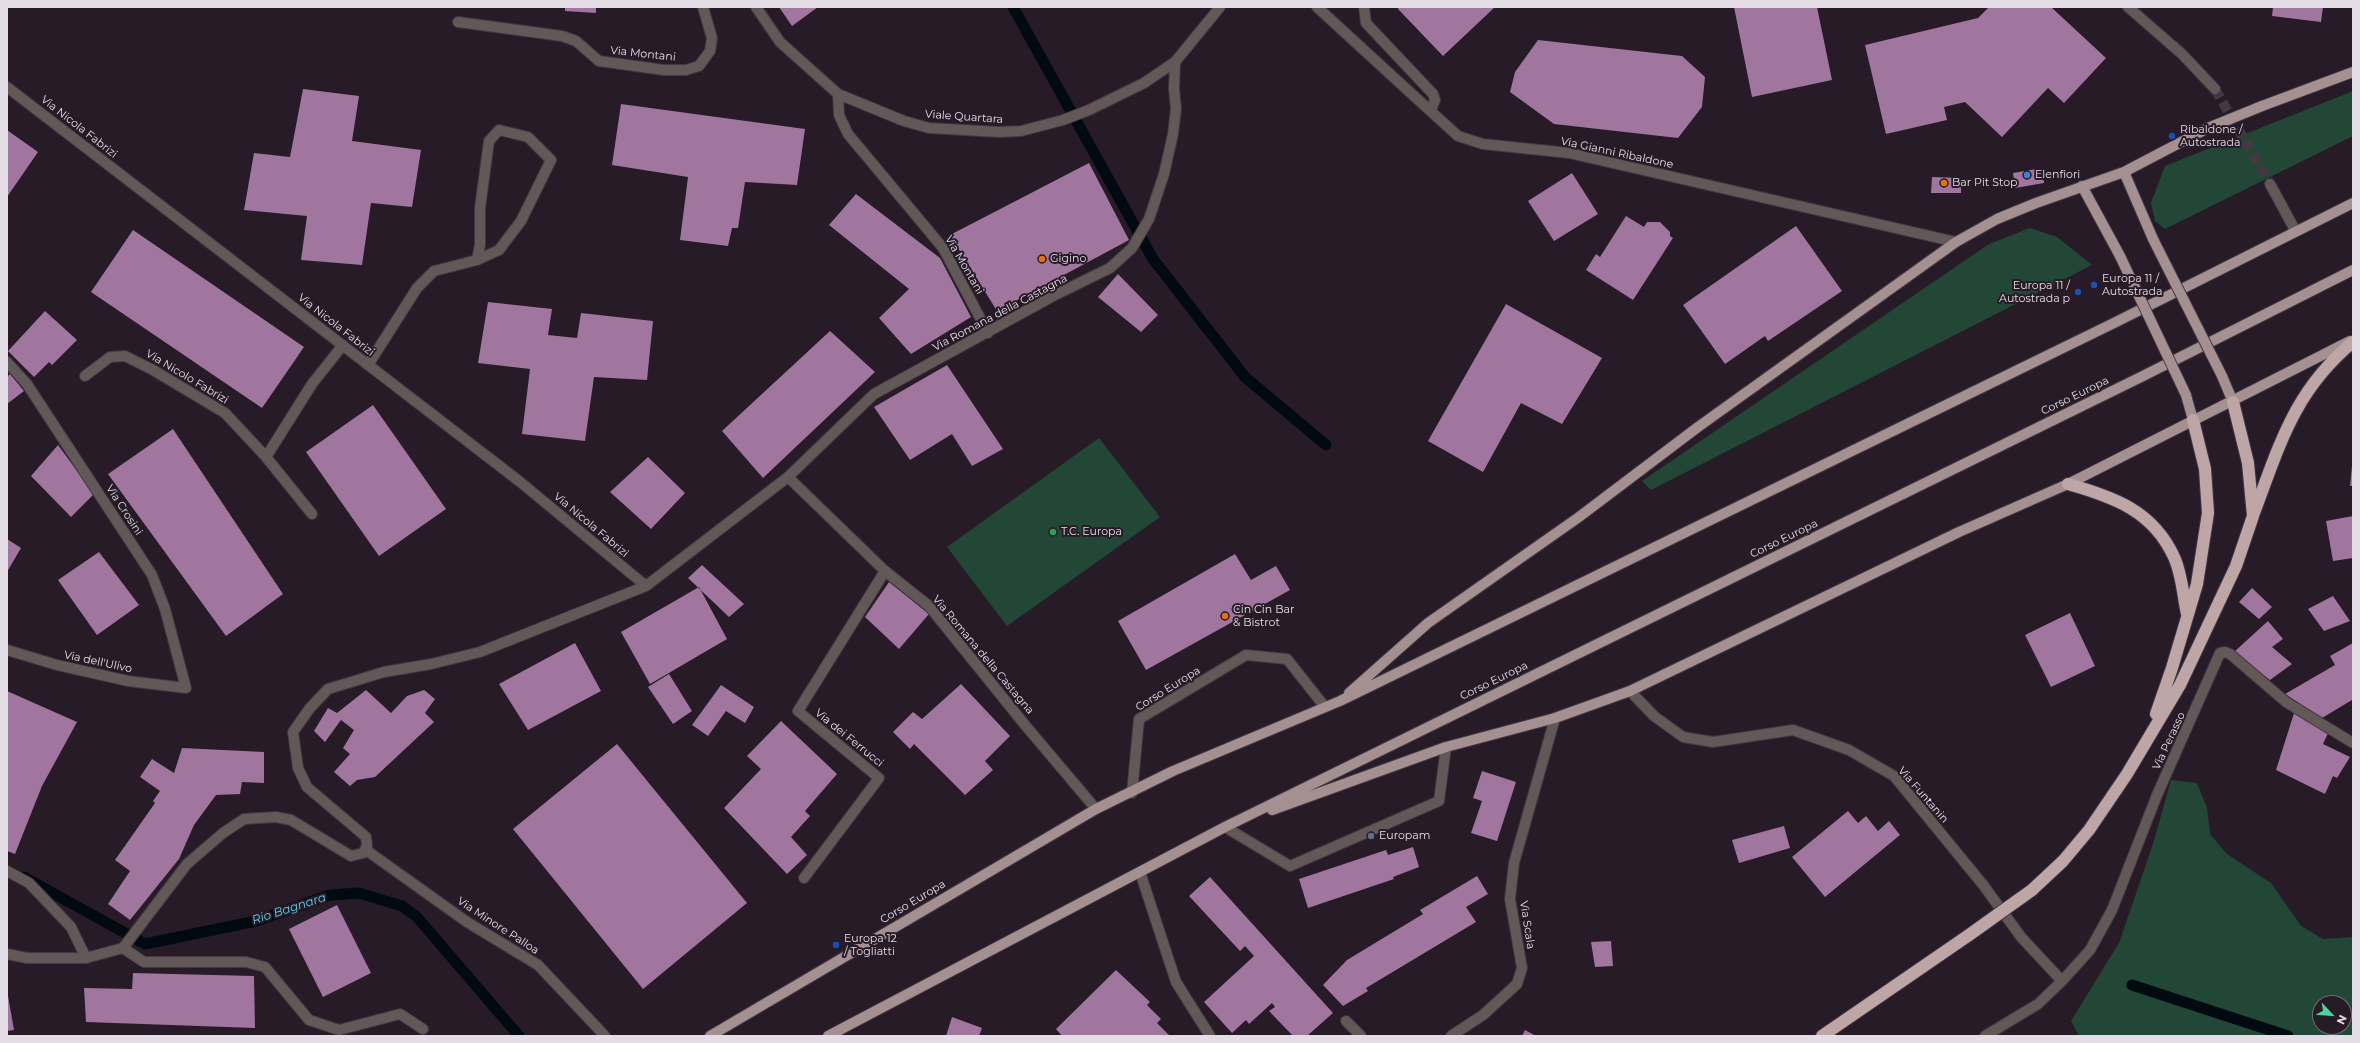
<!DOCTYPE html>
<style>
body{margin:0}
#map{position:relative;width:2360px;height:1043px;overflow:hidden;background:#271b27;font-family:Montserrat,sans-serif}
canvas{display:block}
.frame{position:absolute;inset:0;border:8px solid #e5dde5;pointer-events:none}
.north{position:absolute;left:2312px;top:995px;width:40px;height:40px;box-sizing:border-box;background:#271b27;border:1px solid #736973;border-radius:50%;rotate:116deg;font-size:11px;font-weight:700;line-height:16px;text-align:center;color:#e5dde5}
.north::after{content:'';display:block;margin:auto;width:14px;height:18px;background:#4cd39b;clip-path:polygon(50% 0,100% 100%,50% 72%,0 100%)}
</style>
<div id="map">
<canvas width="2360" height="1043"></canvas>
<div class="frame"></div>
<div class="north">N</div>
</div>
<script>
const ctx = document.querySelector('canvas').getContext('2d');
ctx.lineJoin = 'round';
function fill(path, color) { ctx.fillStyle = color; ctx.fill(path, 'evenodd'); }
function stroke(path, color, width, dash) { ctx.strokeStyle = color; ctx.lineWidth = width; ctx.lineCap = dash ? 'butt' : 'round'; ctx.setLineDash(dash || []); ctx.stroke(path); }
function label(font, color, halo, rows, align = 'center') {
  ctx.font = font + ' Montserrat,sans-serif'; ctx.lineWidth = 4; ctx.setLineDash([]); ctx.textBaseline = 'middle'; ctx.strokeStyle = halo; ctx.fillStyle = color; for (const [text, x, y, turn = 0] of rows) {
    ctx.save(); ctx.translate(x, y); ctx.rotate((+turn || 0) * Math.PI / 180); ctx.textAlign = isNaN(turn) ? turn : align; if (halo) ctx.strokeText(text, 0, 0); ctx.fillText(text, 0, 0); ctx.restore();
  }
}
fill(new Path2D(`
 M2353,91V136L2165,229L2155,221L2151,203L2165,166Z
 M2030,228L2057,237L2092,265L1651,490L1642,481L1989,244Z
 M1099,438L1160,517L1007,626L947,547Z
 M2171,780L2197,783L2207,808L2210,834L2227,854L2271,883L2301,926L2323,939L2353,937V1036H2079L2071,1021L2119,943L2153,844ZM2320,1003H2344V1027H2320Z`), '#224736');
stroke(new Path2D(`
 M1013,7L1153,259L1245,377L1326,445
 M24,877L145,944L256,921L330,895L359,893L402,906L416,916L519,1036
 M2132,985L2288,1036`), '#000a10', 11);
fill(new Path2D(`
 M565,7H596V13L565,11Z
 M779,7H818L792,26Z
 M1399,7H1495L1443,56L1398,9Z
 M1734,7H1817L1832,80L1752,97Z
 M1989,7H2051L2106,58L2064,103L2048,88L2002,137L1965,102L1944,107L1947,120L1886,134L1865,45L1978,18Z
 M2273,7H2323L2321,22L2272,16Z
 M1538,40L1682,56L1705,77L1702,107L1678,138L1554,124L1510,92L1515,72Z
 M303,89L359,96L352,141L421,150L412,207L371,203L362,265L301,260L307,216L244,210L254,153L290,157Z
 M621,104L805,129L797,185L745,182L738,228H732L728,246L680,240L688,177L612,165Z
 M7,130L38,152L7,197Z
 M1089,163L1129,240L997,311L950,235Z
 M2042,168L2044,183L2015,188L2013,173Z
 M1572,173L1598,214L1554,241L1528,201Z
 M1932,177L1961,178V193H1931Z
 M856,194L940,258L971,317L911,354L879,318L909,289L829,225Z
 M1626,216L1644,227L1647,222H1660L1670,232V236L1673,238L1633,300L1586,270L1596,254L1600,257Z
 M1796,226L1842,291L1768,341L1765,336L1725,364L1683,305Z
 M133,230L304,347L262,408L91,292Z
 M1118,274L1158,315L1141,332L1098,297Z
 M488,302L552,309L548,335L577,338L581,313L653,321L647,380L594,377L585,441L522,434L530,369L478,363Z
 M1506,304L1602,358L1562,424L1521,403L1483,472L1428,441Z
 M45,311L77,340L52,365L49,362L34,377L8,351Z
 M830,331L875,372L763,478L722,431Z
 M947,365L1003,449L972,466L952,434L910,460L874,407Z
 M10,374L24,391L7,404V377Z
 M373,405L446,509L379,556L306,452Z
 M173,429L283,594L226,636L108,474Z
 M58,445L94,494L71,517L31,476Z
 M648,457L685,493L651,529L610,492Z
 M2352,466H2353V486H2350Z
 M2353,516V558L2333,561L2326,521Z
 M7,539L21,548L7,572Z
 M99,552L139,605L97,635L58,580Z
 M1235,554L1251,580L1276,566L1290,590L1146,670L1118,621Z
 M702,565L744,604L729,617L688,578Z
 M889,582L929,614L899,649L865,617Z
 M699,587L727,639L650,684L621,632Z
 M2252,588L2272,607L2259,619L2239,602Z
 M2333,596L2350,621L2324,631L2308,609Z
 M2070,613L2095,666L2051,687L2025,635Z
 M2268,621L2283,639L2272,647L2292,664L2270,680L2234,652Z
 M575,643L601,691L528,730L499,684Z
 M2353,643V702L2352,700L2322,718L2285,694L2335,665L2330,656Z
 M669,674L692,711L673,724L648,687Z
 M961,684L1010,736L985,761L993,770L965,795L914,744L910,749L893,732L913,712L922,719Z
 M721,685L754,707L745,723L726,711L708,736L692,725Z
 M366,690L391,713L407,696L424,690L435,699L425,713L434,722L375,777L357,780L350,786L334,772L350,754L343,748L354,730L341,720L325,742L314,731L328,708L337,713Z
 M7,691L77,722L42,786L15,854L7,851Z
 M2295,710L2329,731L2323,744L2350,757L2337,778L2333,776L2325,794L2276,770Z
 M781,721L837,774L805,811L810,816L791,837L807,855L787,874L724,808L761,769L747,756Z
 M617,744L747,903L643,989L513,829Z
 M182,748L264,752V783L242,782L240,794L216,795L194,825L179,859L130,920L108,904L130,871L115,860L155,803L153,801L160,791L140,777L152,759L174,773Z
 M1482,771L1516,782L1497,841L1471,833L1482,801L1473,798Z
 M1848,811L1858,823L1866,816L1878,831L1889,821L1900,835L1825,897L1792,857Z
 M1784,826L1790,848L1739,863L1732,840Z
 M1413,847L1419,867L1393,877L1394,879L1308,908L1299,879L1386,850L1388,855Z
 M1477,876L1488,894L1466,907L1476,922L1366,988L1368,991L1343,1006L1323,985L1347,960L1423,914L1420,910Z
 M1210,877L1333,1013L1307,1036H1293L1269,1011L1275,1007L1272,1003L1249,1024L1246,1020L1232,1033L1204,1002L1254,956L1245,946L1240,951L1189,896Z
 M337,905L371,973L323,997L289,929Z
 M1611,941L1613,966L1595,967L1591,942Z
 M1116,970L1150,1002L1147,1005L1161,1019L1157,1023L1170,1036H1062L1056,1029Z
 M133,973L254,976L255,1028L86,1022L84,988L132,989Z
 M7,990L14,1030L7,1031Z
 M952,1017L982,1028L979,1036H946Z
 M1525,1030L1536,1036H1522Z`), '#a0759e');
stroke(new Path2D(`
 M2215,89L2270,184`), '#443844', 10, [10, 5]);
const service = new Path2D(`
 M1364,7L1366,23L1433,94L1435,100L1431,110
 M458,22L562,36L576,41L599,61L664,70H686L699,66L710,51L712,38L703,7
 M368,365L417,288L434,271L477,260L499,250L521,221L551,160L528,137L499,130L489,141L480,208V245L477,260
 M85,376L110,357L125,356L153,370L225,413L266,457
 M312,514L266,457L312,384L343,345
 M1132,793L1139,719L1246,655L1287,659L1325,707
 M1225,827L1290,866L1439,801L1446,747
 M7,871L29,883L71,927L86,958`);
const pedestrian = new Path2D(`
 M1317,7L1414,96
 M7,362L27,384L152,575L165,609L186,688L128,681L57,665L7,650
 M804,878L879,778L798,711L885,571`);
const minor = new Path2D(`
 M756,7L780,42L838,94L904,121L929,128L999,132L1021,131L1063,120L1089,110L1144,83L1175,62L1220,7
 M2128,7L2182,54L2215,89
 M7,87L519,481L646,586
 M838,94L839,115L848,134L943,248L988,333
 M1414,96L1458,136L1483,144L1569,153L1956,242
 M2270,184L2295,230
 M788,477L885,571L929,606L1025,725L1096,809
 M1630,691L1654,716L1683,737L1713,742L1793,730L1849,750L1894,776L1984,886L2021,937L2062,981L2038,1004L1985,1036
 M366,850L467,922L538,965L605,1036
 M1140,872L1176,982L1210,1036
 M123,948L144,962H246L265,967L309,1020L339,1030L400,1014L423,1029
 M7,954L27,958H86L123,948L187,864L223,833L244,819L276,817L291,820L351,856L363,853L367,846L366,837L307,787L298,768L293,732L310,708L328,689L384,672L431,664L480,652L646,586L788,477L874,394L1055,295L1110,268L1132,248L1149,219L1164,174L1173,134L1176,109L1174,89L1175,62
 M2062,981L2090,950L2112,910L2157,795L2220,653L2225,652L2230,654L2286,702L2353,743
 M1346,1021L1361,1036
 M1451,1036L1483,1015L1517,984L1522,968L1510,899L1514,863L1555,718`);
const primary = new Path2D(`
 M2262,106L2353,72
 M2124,172L2153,239
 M2082,186L2120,256
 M2222,376L2233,402
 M2186,395L2193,420
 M1349,693L1428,623L1579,517L1698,427L1956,242L1997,219L2036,203L2124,172L2208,128
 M1272,810L1446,747L1555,718L1630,691L1959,532L2068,484L2350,341
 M710,1036L1096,809L1173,771L1340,701L2116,322L2353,203
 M828,1036L1225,827L2143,376L2353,270`);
const motorway = new Path2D(`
 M2068,484C2114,497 2153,511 2174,557C2182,574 2183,596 2187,614
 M2254,513C2280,444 2294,391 2353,342
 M2156,714L2172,668L2197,584L2208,513L2205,469L2193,420
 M2032,890L2063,861L2089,830L2127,774L2180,685L2236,566L2253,516L2248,463L2233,402
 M1822,1036L1969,935`);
stroke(service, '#423642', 12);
stroke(pedestrian, '#423642', 12);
stroke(minor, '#423642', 12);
stroke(primary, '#423642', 12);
stroke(motorway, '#423642', 14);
stroke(service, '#625858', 10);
stroke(pedestrian, '#625858', 10);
stroke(minor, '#625858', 10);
stroke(primary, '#a49090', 10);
stroke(motorway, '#bfa6a6', 12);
const primaryBridge = new Path2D(`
 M2208,128L2262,106
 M2153,239L2222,376
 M2120,256L2186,395`);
const motorwayBridge = new Path2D(`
 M1969,935L2032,890`);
stroke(primaryBridge, '#423642', 12, []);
stroke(motorwayBridge, '#423642', 14, []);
stroke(primaryBridge, '#a49090', 10);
stroke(motorwayBridge, '#bfa6a6', 12);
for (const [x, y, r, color] of [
 [2172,136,4,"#1a4fb4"],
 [2027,175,4,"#3f7fe0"],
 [1944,183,4,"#e8710a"],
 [1042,259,4,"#e8710a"],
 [2094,285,4,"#1a4fb4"],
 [2078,292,4,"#1a4fb4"],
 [1053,532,4,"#2e9e5b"],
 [1225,616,4,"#e8710a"],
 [1371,836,4,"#5c6f8a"],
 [836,945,4,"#1a4fb4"]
]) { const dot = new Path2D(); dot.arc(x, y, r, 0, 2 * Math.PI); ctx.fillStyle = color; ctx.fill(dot); stroke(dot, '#271b27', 1.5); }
label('11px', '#e5dde5', '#271b27', [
 ["Via Montani",643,54,6],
 ["Viale Quartara",964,117,4],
 ["Via Nicola Fabrizi",79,127,38],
 ["Via Gianni Ribaldone",1617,153,12],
 ["Via Montani",964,265,60],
 ["Via Romana della Castagna",1000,313,-28],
 ["Via Nicola Fabrizi",336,325,38],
 ["Via Nicolo Fabrizi",187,377,31],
 ["Corso Europa",2075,396,-26],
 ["Via Crosini",124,510,57],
 ["Via Nicola Fabrizi",591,525,40],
 ["Corso Europa",1784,539,-26],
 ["Via Romana della Castagna",983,655,50],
 ["Via dell'Ulivo",98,662,12],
 ["Corso Europa",1494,681,-26],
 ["Corso Europa",1168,689,-32],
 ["Via dei Ferrucci",849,738,39],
 ["Via Perasso",2169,741,-65],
 ["Via Funtanin",1923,795,49],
 ["Corso Europa",913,902,-31],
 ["Via Scala",1527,925,81],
 ["Via Minore Palloa",498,926,33]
]);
label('11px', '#e5dde5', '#271b27', [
 ["Ribaldone /",2180,130],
 ["Autostrada",2180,143],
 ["Elenfiori",2035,175],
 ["Bar Pit Stop",1952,183],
 ["Gigino",1050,259],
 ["Europa 11 /",2102,279],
 ["Autostrada",2102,292],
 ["Europa 11 /",2070,286,"right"],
 ["Autostrada p",2070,299,"right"],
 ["T.C. Europa",1061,532],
 ["Cin Cin Bar",1233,610],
 ["& Bistrot",1233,623],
 ["Europam",1379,836],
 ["Europa 12",844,939],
 ["/ Togliatti",844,952]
], 'left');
label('italic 12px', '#61ceed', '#271b27', [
 ["Rio Bagnara",289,909,-18]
]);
</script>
